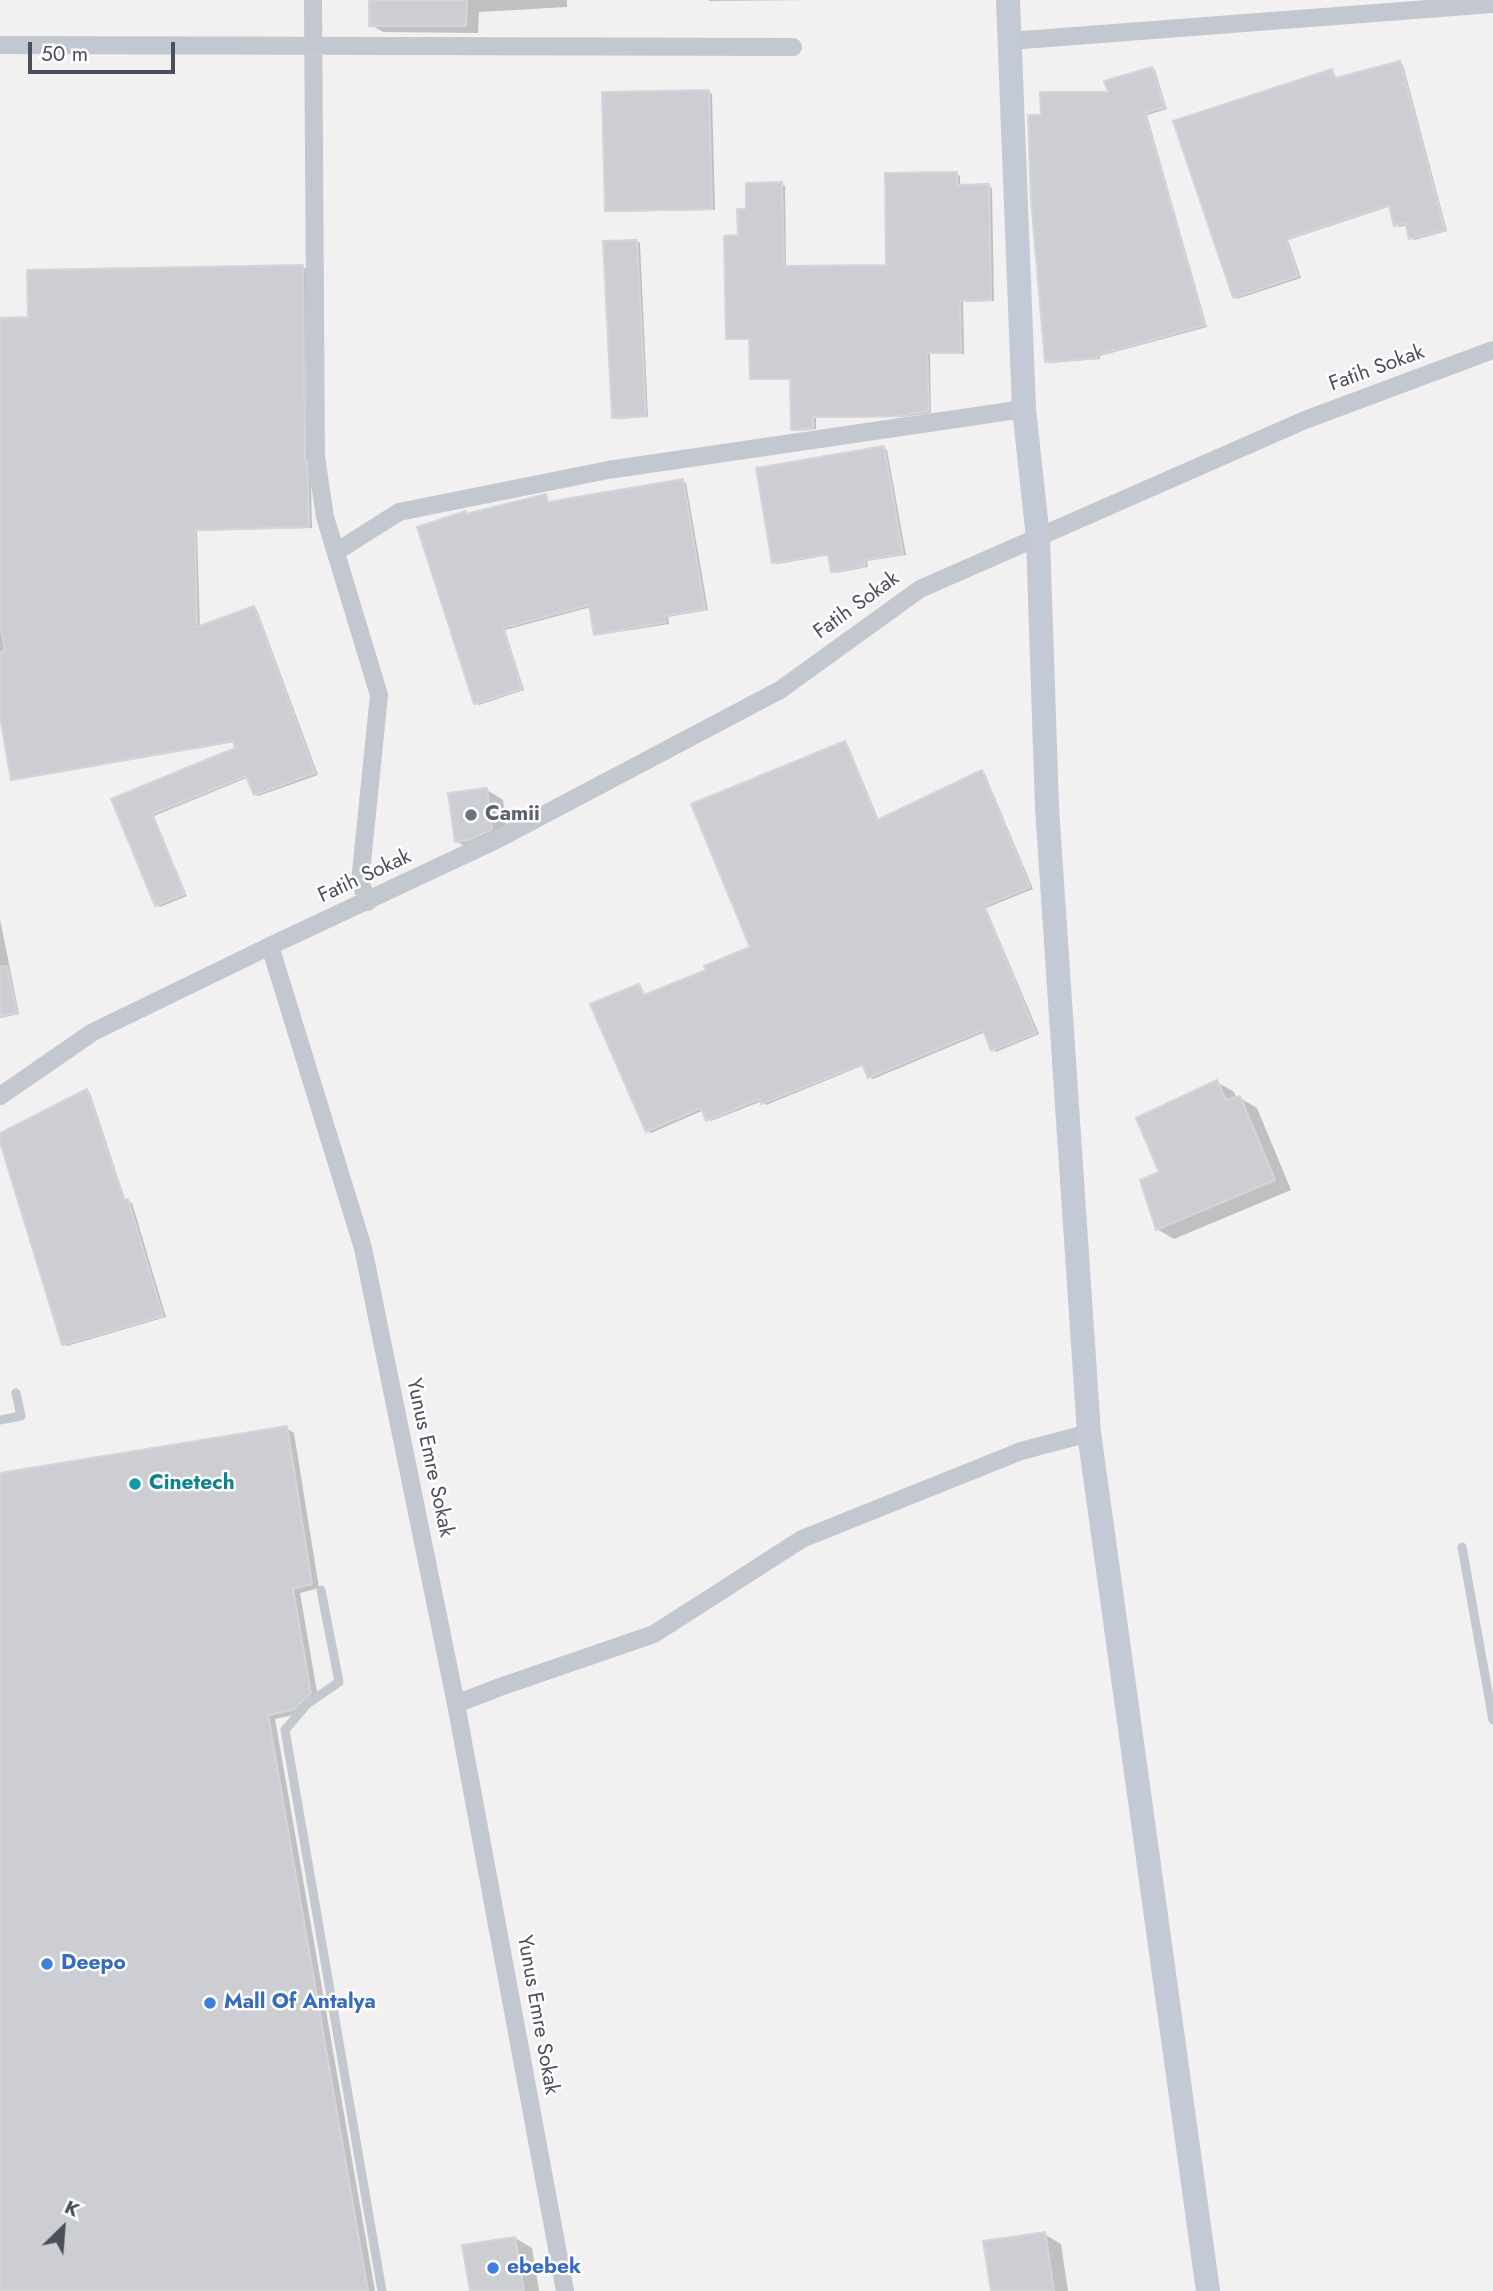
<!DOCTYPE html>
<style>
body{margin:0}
#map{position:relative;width:1493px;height:2291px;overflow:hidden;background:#f2f0f0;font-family:Jost,sans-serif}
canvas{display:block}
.north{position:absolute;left:28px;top:2193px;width:70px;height:70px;-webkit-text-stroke:5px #fff;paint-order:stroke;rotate:25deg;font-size:19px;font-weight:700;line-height:28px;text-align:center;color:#494f5b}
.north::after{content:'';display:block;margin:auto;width:24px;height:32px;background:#494f5b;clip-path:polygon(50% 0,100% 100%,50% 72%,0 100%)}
.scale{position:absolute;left:28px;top:42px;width:147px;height:32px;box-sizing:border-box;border:4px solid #494f5b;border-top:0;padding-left:9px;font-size:21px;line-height:24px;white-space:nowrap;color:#494f5b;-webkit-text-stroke:5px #fff;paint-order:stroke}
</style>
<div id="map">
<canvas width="1493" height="2291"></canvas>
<div class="north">K</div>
<div class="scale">50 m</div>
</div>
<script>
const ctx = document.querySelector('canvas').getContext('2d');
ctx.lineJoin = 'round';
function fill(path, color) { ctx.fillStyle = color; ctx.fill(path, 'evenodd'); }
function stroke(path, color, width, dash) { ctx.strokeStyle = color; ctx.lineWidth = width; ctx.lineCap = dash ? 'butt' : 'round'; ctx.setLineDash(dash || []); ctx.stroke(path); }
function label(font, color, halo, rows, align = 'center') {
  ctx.font = font + ' Jost,sans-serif'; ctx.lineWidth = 5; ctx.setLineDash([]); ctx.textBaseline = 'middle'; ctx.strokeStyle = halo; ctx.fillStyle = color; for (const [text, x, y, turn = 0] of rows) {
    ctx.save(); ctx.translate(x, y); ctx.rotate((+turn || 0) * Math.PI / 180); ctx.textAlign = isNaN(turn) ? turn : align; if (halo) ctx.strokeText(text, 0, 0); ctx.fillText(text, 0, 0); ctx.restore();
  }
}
fill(new Path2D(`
 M371,0H567V7L479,12L478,33L383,32L371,25Z
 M708,0H814L710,1Z
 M1400,63L1403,65L1447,231L1414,240L1411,238L1407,225L1399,227L1396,225L1391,206L1288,240L1301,278L1237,299L1234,297L1332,71L1338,79Z
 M1152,68L1155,70L1167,109L1147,115L1207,327L1100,356V359L1050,363L1047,361L1043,117L1110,93Z
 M709,92L712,94L715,210L610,212L606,210Z
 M957,174L960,176V186H988L992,188L994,301L963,302L964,354H930L931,413L904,417L816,418V429L796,431L792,429L791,380H755L752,378L751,340L728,338L740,237L748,211L781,184L785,186L786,268L888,267Z
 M637,241L640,243L648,417L617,419L613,417Z
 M303,267L306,269L307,460L311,483L312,528L197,531L200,628L254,608L257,610L318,775L258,796L255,794L249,777L154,816L187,896L160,907L157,905L113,799L237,749L235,742L16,780L13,778L0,707V320L30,318Z
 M884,448L887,450L906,555L867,561L868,567L836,573L833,571L830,555L777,564L774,562Z
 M682,481L686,483L708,610L668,617L669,624L599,635L596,633L591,607L505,630L524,690L479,705L476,703L465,513L468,515L545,496L550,503Z
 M845,743L848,745L879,821L982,772L985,774L1033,889L986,908L1039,1034L996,1052L993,1050L985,1032L873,1079L869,1077L864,1065L766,1105L762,1101L711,1121L708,1119L704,1110L651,1133L647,1131L638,986L646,997L708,971L752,948Z
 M487,790L503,800L508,838L473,851L456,841Z
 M0,919L19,1014L0,1018Z
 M1217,1082L1234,1092L1237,1099L1240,1098L1257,1108L1291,1190L1174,1239L1157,1229L1161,1173Z
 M87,1091L90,1093L126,1202L132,1203L166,1317L67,1346L63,1344L0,1135Z
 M286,1428L294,1433L319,1588L300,1593L318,1698L301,1713L275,1719L375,2291H0V1475Z
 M1044,2234L1061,2244L1068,2291H992Z
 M515,2238L532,2248L539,2291H472Z`), '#0003');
const building = new Path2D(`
 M369,0H467L466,26H369Z
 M1400,61L1445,230L1409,239L1405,223L1394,226L1389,205L1286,239L1298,276L1233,298L1173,121L1332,69L1335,78Z
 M1152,67L1165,107L1145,113L1205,325L1098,355V358L1045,362L1031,200L1028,115H1041L1040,92H1108L1104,81Z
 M709,90L712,209L605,211L602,92Z
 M957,172V185L989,184L991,300L960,301L961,353H927L929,411L900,416L813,417V428L791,430L790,379H750L749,339H726L724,236L738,235L737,209H746V183L782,182L784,266L886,265L885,173Z
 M637,240L646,416L612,418L603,241Z
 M303,265L305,457L308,480L309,527L195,530L197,627L254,606L315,773L254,795L246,776L152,814L185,894L155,906L111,799L235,748L233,741L11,780L0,717V653L5,651L0,622V318L28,317L27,270Z
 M884,446L903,554L864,560L865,566L831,572L828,554L772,563L756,468Z
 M683,479L705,609L665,616L666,622L594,635L589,605L503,628L522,689L474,704L417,527L466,511V514L546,494L548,502Z
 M845,741L877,820L982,770L1030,887L984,906L1036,1033L991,1051L983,1030L868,1078L862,1064L761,1104L759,1099L706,1121L701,1108L646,1132L590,1004L639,984L644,995L706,970L704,966L750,947L691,804Z
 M487,788L492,829L469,840L455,842L448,793Z
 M7,966L17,1013L0,1016V967Z
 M1217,1080L1226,1100L1240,1096L1275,1180L1156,1230L1140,1180L1159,1172L1136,1118Z
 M87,1089L124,1200L128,1199L163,1316L62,1345L0,1142V1133Z
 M287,1426L312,1584L293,1589L311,1693L293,1710L268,1715L368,2291H0V1473Z
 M1045,2232L1054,2291H991L983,2241Z
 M515,2237L524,2291H470L462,2245Z`);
fill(building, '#cdced4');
stroke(building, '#d4d5da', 2);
stroke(new Path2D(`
 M0,1420L21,1416L16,1393
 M1462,1547L1493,1720
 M321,1590L339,1682L307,1704L285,1730L382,2291`), '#c2c7d0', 9);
stroke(new Path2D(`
 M313,0L316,457L325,517L379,695L360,882L368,902
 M1010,41L1493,4
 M0,45L793,47
 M336,552L399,512L608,470L1024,409
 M270,946L496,840L780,690L920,589L1305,420L1493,350
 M0,1096L93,1032L270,946L363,1248L456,1704L565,2291
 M456,1704L500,1687L654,1634L802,1539L1021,1451L1089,1433`), '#c2c7d0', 18);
stroke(new Path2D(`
 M1008,0L1024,409L1038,538L1047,808L1089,1433L1208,2291`), '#c4c9d6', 24);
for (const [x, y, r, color] of [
 [471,815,7,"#6b7280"],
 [135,1484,7,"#0f9aa8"],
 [47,1964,7,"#3f7fe0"],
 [210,2003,7,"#3f7fe0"],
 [493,2268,7,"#3f7fe0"]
]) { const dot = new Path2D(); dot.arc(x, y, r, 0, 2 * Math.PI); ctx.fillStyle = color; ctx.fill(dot); stroke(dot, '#fff', 2.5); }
label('21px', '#494f5b', '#fff', [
 ["Fatih Sokak",1377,369,-20],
 ["Fatih Sokak",857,606,-36],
 ["Fatih Sokak",365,877,-25],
 ["Yunus Emre Sokak",429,1458,78],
 ["Yunus Emre Sokak",537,2015,80]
]);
label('bold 21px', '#5b616d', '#fff', [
 ["Camii",485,815]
], 'left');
label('bold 21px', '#0d838f', '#fff', [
 ["Cinetech",149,1484]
], 'left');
label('bold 21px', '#366cbe', '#fff', [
 ["Deepo",61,1964],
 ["Mall Of Antalya",224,2003],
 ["ebebek",507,2268]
], 'left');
</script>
